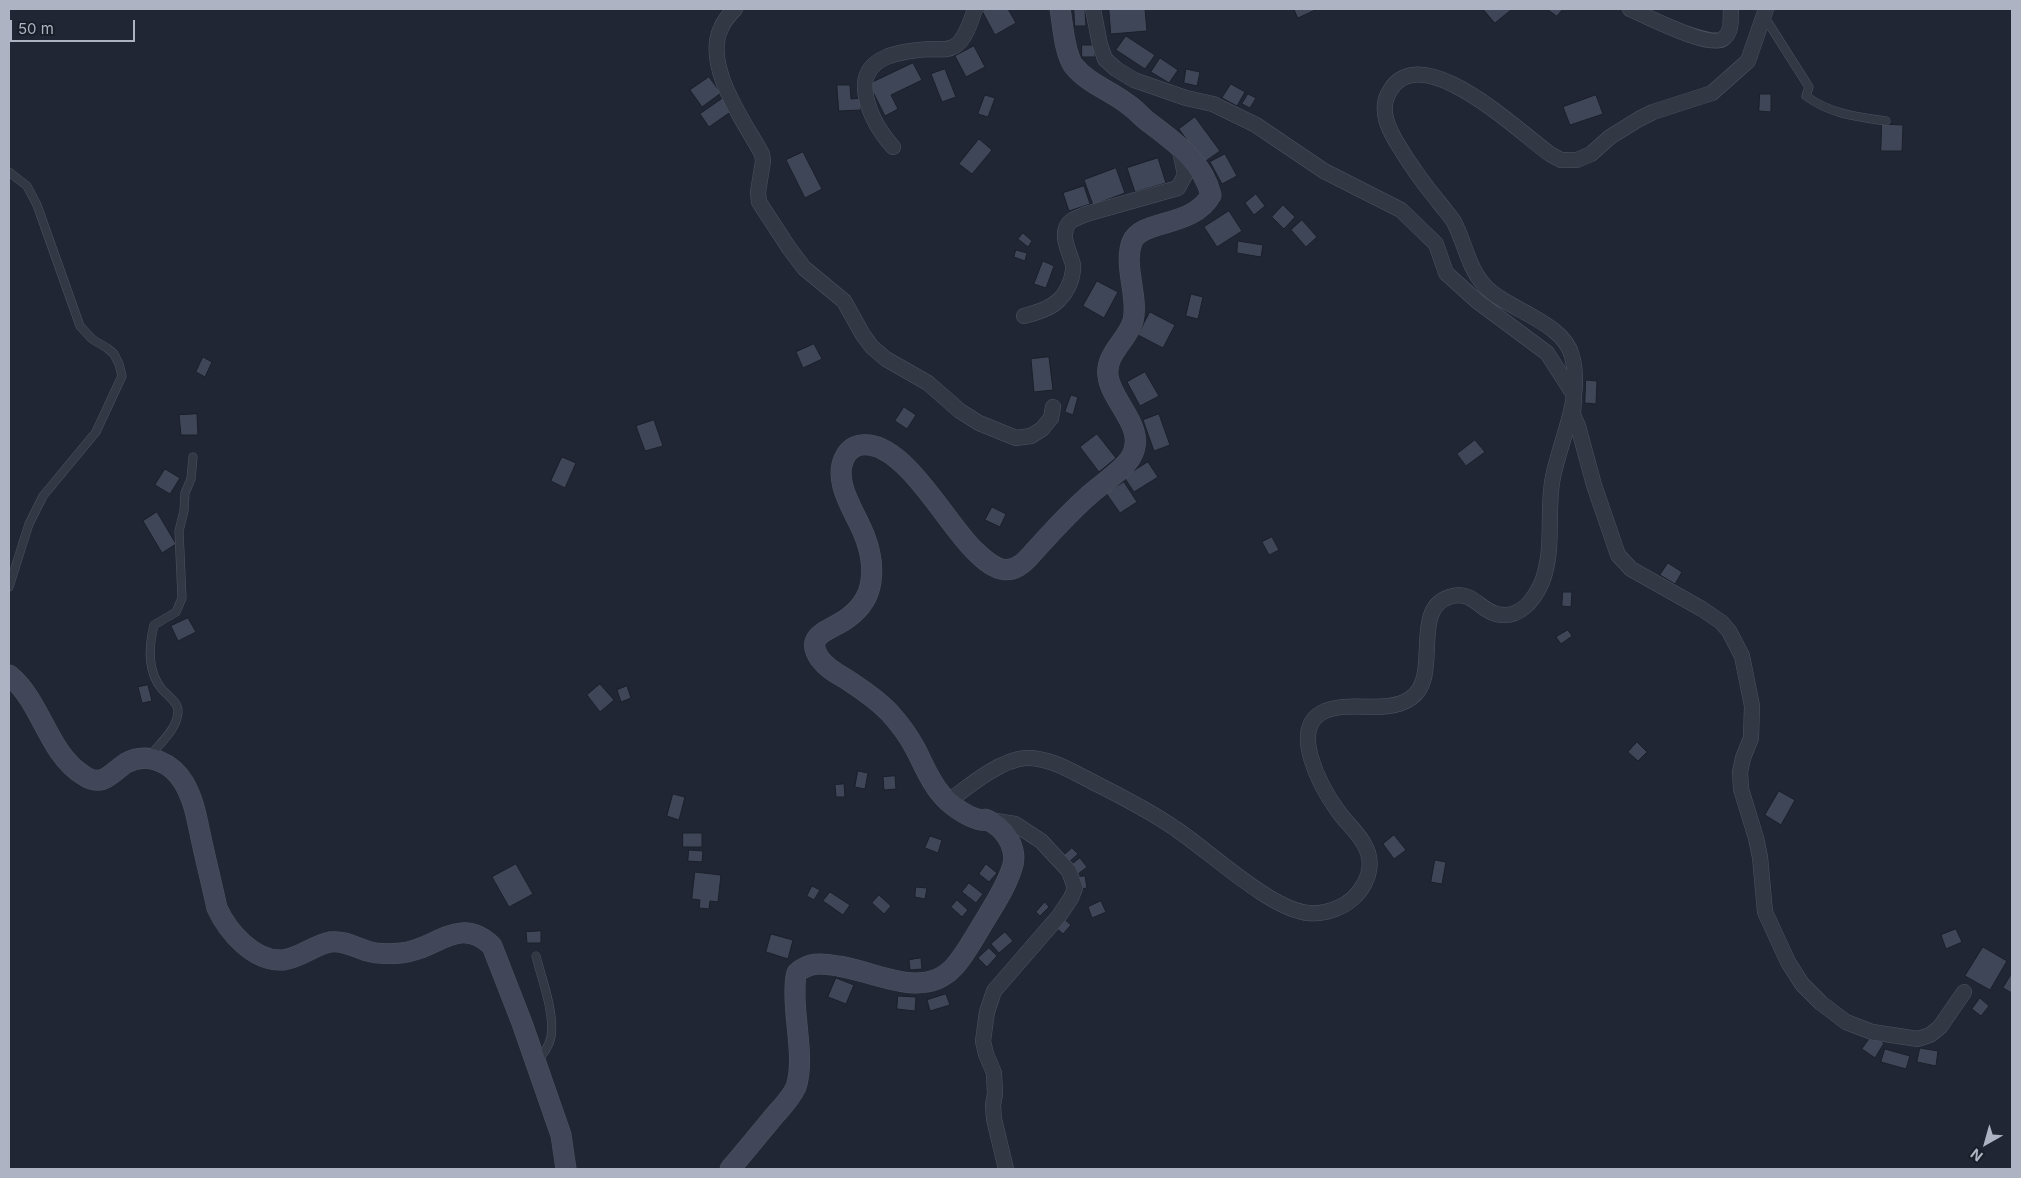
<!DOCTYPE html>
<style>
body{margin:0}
#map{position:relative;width:2021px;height:1178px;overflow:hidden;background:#202634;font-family:Inter,sans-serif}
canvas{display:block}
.frame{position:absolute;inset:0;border:10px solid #adb3c2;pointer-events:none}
.north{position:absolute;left:1961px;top:1118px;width:50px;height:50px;-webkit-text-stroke:4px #191e29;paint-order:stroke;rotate:218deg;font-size:14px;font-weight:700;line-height:20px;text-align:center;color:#adb3c2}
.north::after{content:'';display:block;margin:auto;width:18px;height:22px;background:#adb3c2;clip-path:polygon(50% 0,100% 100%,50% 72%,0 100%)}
.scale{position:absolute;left:10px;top:20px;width:125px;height:22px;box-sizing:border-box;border:2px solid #adb3c2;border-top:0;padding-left:6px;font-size:15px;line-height:18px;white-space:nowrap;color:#adb3c2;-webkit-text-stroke:4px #191e29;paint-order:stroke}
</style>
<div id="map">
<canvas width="2021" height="1178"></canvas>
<div class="frame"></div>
<div class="north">N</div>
<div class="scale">50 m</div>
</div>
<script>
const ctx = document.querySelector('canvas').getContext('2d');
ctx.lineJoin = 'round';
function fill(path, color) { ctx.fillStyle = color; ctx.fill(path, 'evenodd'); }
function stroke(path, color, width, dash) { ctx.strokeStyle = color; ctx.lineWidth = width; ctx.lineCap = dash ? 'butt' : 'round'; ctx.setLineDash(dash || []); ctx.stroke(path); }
const building = new Path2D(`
 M986,9H1008L1016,23L995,35L982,11Z
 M1074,9H1085L1086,26H1075Z
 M1109,9H1145L1147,31L1111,34Z
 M1294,9H1315V10L1298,18Z
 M1483,9H1512L1495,23Z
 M1547,9H1563L1557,16Z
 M1126,36L1155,55L1145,69L1116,50Z
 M1082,45H1095V57H1082Z
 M974,46L985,67L966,77L955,56Z
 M1160,58L1178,70L1169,83L1151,72Z
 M913,63L922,80L891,95L898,109L885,116L869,84Z
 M945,69L956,97L942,102L931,74Z
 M1186,69L1200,72L1197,86L1184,83Z
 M709,77L721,93L702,107L690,90Z
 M1231,84L1245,92L1237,106L1222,98Z
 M837,85H850L851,99L861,98V110L839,111Z
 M1248,94L1256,98L1250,108L1242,104Z
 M1760,94H1771V112L1759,111Z
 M985,95L995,98L988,117L978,114Z
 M1596,95L1603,114L1570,125L1563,107Z
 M723,98L732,111L709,127L700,114Z
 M1195,117L1220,151L1203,163L1179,129Z
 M1882,124L1903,125L1902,151H1881Z
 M979,139L992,150L972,174L959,164Z
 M803,152L822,189L805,198L786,160Z
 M1225,154L1237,176L1222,184L1210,162Z
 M1158,158L1166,183L1135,192L1127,168Z
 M1116,168L1125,193L1093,205L1084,180Z
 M1084,186L1090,204L1069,211L1063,193Z
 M1256,194L1265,206L1254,215L1245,203Z
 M1283,205L1295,217L1284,229L1272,217Z
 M1229,211L1242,231L1217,247L1204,227Z
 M1302,220L1317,237L1306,247L1291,230Z
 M1023,233L1032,241L1028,247L1018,239Z
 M1238,241L1263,245L1261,257L1237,253Z
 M1016,250L1027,253L1025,261L1014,257Z
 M1043,261L1054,266L1046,288L1034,284Z
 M1097,281L1118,292L1104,318L1083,306Z
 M1191,294L1203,297L1198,319L1186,316Z
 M1150,312L1175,325L1163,348L1138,335Z
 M814,344L822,359L803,368L796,352Z
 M203,357L212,362L205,377L196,372Z
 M1049,357L1053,390L1034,392L1031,359Z
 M1145,372L1159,396L1140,406L1127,382Z
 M1586,380L1597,381L1596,404L1585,403Z
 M1071,395L1078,397L1073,415L1065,412Z
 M904,407L916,415L907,429L895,421Z
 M197,414L198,435H181L179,415Z
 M1159,414L1170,445L1154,451L1143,420Z
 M654,420L663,446L645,451L636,426Z
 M1097,434L1116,458L1099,472L1080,447Z
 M1475,440L1485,452L1466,466L1457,454Z
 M562,457L576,463L565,488L551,481Z
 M1148,462L1158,477L1134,492L1124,477Z
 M165,469L180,478L170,494L155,485Z
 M1124,482L1137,502L1120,513L1106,493Z
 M992,507L1006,514L1000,527L985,520Z
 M157,512L176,544L162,553L143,521Z
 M1272,537L1279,550L1269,555L1262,542Z
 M1668,563L1682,572L1675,584L1660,575Z
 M1563,592H1572L1571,607L1562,606Z
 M188,618L196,632L178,641L171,626Z
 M1568,630L1572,636L1561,644L1556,637Z
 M600,684L614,700L600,712L587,695Z
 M148,685L152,701L142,703L138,687Z
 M627,686L631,698L621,702L617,690Z
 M1637,742L1647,752L1638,761L1628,752Z
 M858,771L868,773L865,789L855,787Z
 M895,776L896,789L884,790L883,777Z
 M844,784L845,797H836L835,785Z
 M1779,791L1795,800L1781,825L1765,815Z
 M673,794L685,797L679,820L667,816Z
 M683,833H702V847H683Z
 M1394,835L1406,850L1394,859L1383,844Z
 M930,836L942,840L938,853L925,848Z
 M1072,848L1078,854L1069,862L1063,856Z
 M689,850L703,851L702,862L688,861Z
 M1080,858L1087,867L1078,874L1071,865Z
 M1435,860L1446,862L1442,884L1431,882Z
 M516,864L533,894L509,907L492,877Z
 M986,864L997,873L989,882L979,874Z
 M695,872L721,875L718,902L710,901L709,909L699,908L700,900L692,899Z
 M1085,876L1087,888L1079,889L1077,877Z
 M969,883L983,894L976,903L962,892Z
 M812,886L820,890L814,900L807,896Z
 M916,887L927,888L925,899L915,897Z
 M830,892L850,905L843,915L823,901Z
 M879,895L891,906L884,914L872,903Z
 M957,900L968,910L962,917L951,907Z
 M1101,901L1106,912L1092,918L1088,907Z
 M1045,902L1049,907L1040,916L1036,912Z
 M1063,918L1071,925L1063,934L1055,927Z
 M1956,929L1962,942L1946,949L1941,935Z
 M541,931V943H527L526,932Z
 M1005,932L1013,941L999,953L991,944Z
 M771,934L793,940L788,959L766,952Z
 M1983,947L2007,961L1990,990L1965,976Z
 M989,948L997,956L987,967L978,958Z
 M921,958L922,969L910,970L909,960Z
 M2012,973V993L2003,988Z
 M836,978L854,985L846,1004L828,997Z
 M946,994L950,1005L930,1011L927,1000Z
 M898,996L916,997L915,1011L897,1009Z
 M1980,998L1989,1006L1981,1016L1972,1009Z
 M1872,1035L1884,1043L1875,1058L1862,1049Z
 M1920,1048L1938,1051L1936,1066L1917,1062Z
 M1885,1049L1910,1056L1906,1069L1881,1062Z`);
fill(building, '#3e4657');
stroke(building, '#1b202b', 1);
const lane = new Path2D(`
 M1764,16L1809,87L1806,96C1830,114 1858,117 1886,121
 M9,172L27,186L37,205L80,326L92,339L107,348L114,354L119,364L122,376L96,432L43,496L29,524L9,587
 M149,757C159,744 177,730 178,712C179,702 166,695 161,688C147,670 149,645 154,625L176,612L182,598L179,531L184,511L185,493L191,479L193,457
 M536,956C542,980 555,1013 551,1037C549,1047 543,1054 537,1061`);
const street = new Path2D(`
 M735,9C730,14 724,21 721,28C703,66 744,121 762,154L763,161L758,192L759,202L789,248L804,268L844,301L863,335L872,347L886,359L928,383L960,411L979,423L1016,438L1031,436L1042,429L1051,418L1053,407
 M1093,9L1100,45L1105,59L1116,69L1134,80L1186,98L1213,104L1256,125L1324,171L1401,210L1436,244L1446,273L1477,301L1547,353L1574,395L1573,415L1578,426L1594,485L1618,555L1631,569L1702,609L1721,622L1729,631L1742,656L1752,706L1751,738L1743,758L1740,772L1741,789L1756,838L1760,857L1765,912L1788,962L1802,984L1821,1003L1846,1022L1872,1032L1918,1039L1930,1035L1940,1027L1964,992
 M1630,9C1646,16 1712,50 1724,38C1733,30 1730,19 1731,9
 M893,147C878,130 867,111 865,89C863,55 903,51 929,49C938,49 947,51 955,46C966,39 971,20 975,9
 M1024,316C1047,310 1063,304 1071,280C1072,275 1074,270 1073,265C1070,252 1059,235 1069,223C1073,218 1080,217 1086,214L1178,188L1185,175L1179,146
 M949,801C969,786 1000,760 1025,758C1049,757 1071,771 1091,781C1120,796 1149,810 1176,829C1209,851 1271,910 1309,913C1317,914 1327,912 1335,909C1359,901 1379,871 1365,846C1359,833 1346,823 1338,811C1322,789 1287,727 1325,711C1352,700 1387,715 1411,698C1442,677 1410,610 1449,597C1472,589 1478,609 1496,614C1519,620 1534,600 1542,582C1555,548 1546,511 1553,477C1561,437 1583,398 1572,356C1563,321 1506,310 1484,285C1468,267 1465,243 1454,222C1449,214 1443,208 1438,201C1423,183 1409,163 1397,143C1388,128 1380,111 1388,94C1418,33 1520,133 1550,154L1561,160H1577L1591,154L1610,137L1639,119L1653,112L1712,93L1748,61L1766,9
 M989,820L1015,824L1041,841L1069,871L1075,888L1071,898L1059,916L994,991L987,1012L983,1041L986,1054L994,1073L995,1094L993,1105L994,1119L1006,1169`);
const secondary = new Path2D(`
 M9,675C42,702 47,752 83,775C103,789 112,772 126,763C148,751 172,763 184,783C194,800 197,819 201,838C206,861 212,885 217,908C228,932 254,962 283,960C300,958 314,945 330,942C343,940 355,947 367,951C377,954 390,954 401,953C436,950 459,914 492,946L522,1023L561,1135L566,1169
 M730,1169C745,1152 760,1133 775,1115C783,1106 791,1098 796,1087C805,1060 794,1020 795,991C795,987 795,977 797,973C799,971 801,969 804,968C814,962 826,964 838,966C875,971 923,1001 954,967C964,956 971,943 979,930C990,911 1005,890 1012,868C1018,852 1008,832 993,823C979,815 992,823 977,819C964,815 949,804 941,794C929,780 923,763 915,748C908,735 899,723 889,712C879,702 867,693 855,685C843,676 829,671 820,659C802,633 834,630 849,617C861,608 869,596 871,581C873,567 870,550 865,537C857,514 830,481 846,455C851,447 859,444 869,445C907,449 946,522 973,549C981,557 990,566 1001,569C1014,572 1023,564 1031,555C1048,536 1066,516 1086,498C1098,486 1123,471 1131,457C1148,428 1111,402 1108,376C1105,354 1127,341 1133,321C1139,297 1123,266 1132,242C1141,219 1193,228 1211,195C1202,160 1173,141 1147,121C1140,115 1134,108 1126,103C1109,90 1087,83 1073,65C1064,51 1063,25 1060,9`);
stroke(lane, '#4d5360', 9);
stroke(street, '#4d5360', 16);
stroke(secondary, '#4d5360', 21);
stroke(lane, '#333845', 8);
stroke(street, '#333845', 15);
stroke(secondary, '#414758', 20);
</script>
